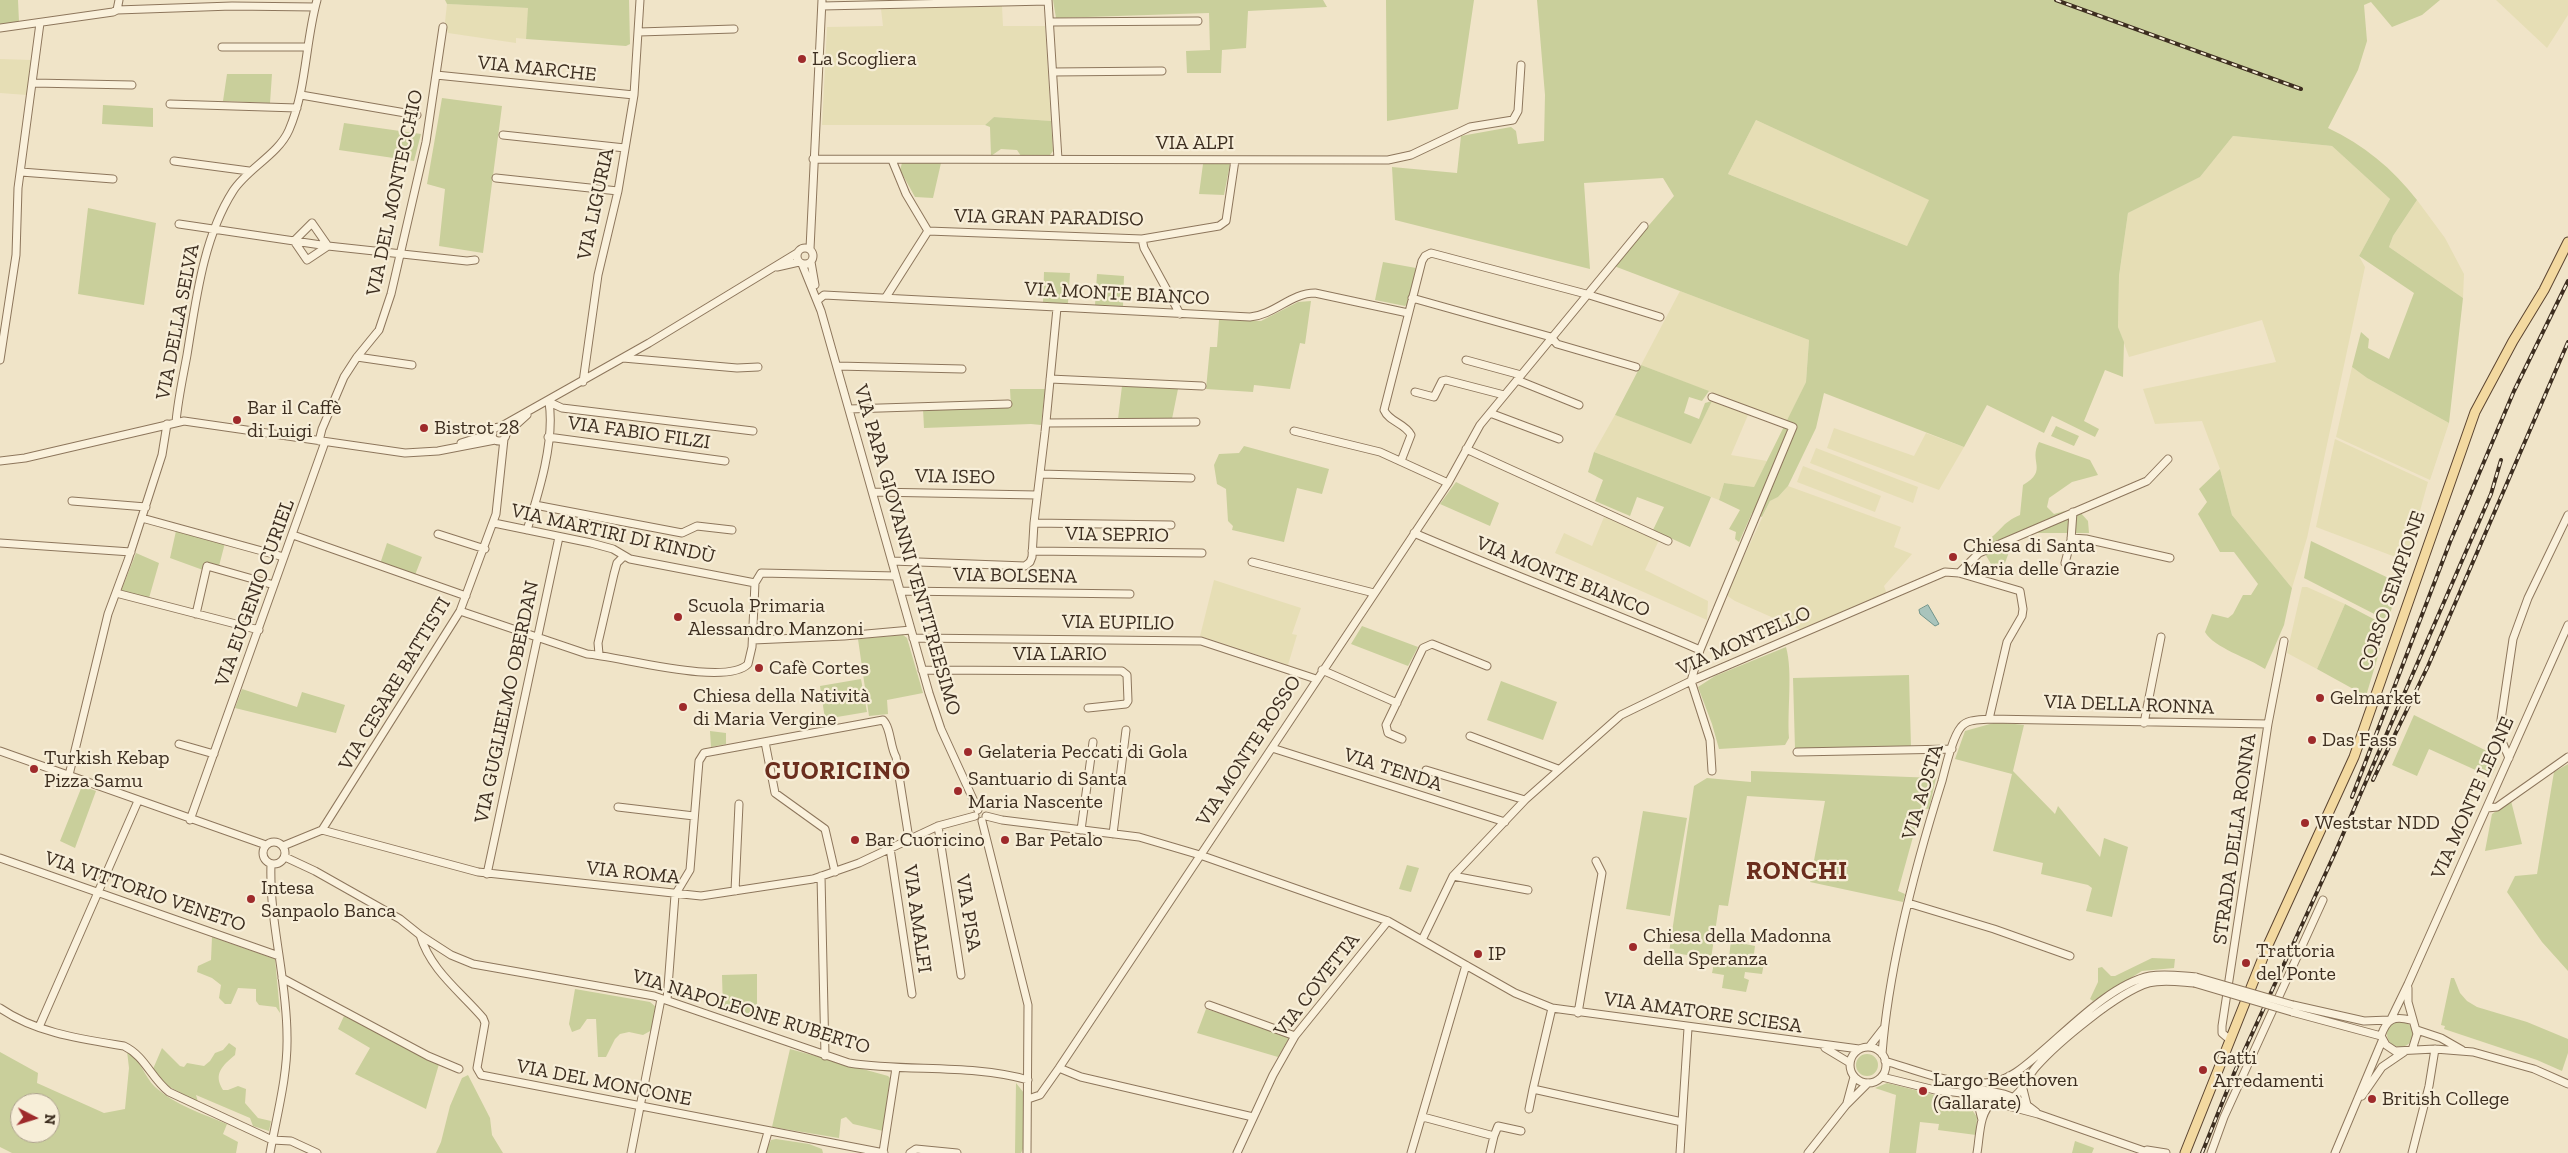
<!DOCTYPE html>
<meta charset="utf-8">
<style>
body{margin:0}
#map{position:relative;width:2568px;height:1153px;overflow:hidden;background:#f0e4c8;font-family:"Zilla Slab",serif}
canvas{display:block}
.north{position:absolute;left:10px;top:1093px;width:50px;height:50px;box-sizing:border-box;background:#f7eed8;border:1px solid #ada18e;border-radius:50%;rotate:95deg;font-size:14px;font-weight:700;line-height:20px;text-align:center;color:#3d2e20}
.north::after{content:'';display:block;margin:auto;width:18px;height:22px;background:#9e2a2b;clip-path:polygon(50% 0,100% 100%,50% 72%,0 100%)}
</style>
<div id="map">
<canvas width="2568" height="1153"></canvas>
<div class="north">N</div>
</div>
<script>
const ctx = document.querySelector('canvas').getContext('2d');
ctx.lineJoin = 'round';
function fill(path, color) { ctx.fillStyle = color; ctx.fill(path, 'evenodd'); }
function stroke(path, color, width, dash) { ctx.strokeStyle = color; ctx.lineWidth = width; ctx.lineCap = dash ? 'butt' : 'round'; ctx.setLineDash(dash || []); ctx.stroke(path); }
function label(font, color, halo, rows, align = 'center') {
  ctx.font = font + ' "Zilla Slab",serif'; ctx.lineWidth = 4.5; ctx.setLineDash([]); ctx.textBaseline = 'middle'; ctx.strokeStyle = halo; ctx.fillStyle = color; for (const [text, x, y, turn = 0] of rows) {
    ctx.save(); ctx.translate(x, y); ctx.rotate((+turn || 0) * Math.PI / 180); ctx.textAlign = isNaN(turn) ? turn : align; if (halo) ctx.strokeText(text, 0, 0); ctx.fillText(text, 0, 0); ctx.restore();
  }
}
fill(new Path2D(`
 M2496,0H2568V15L2547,48Z
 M447,4L529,8L526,39L516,38V43L448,33L445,22Z
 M1002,6L1003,26H1045L1051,121L994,117L985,125H822L827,27L883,26L881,9Z
 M0,59L32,60L27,95L0,93Z
 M1756,120L1930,200L1907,246L1728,174Z
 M2233,136L2332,146L2390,199L2359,256L2365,267L2307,538L2292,588L2232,515L2220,469L2202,421L2155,424L2143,389L2276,362L2262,320L2129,357L2118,327L2119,276L2128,213L2200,177Z
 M2417,200L2445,238L2464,274L2463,298L2389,247L2393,236Z
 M1680,291L1809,340L1806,382L1787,422L1641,365Z
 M2352,367L2367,378L2449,423L2430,480L2336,437Z
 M1712,401L1748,415L1731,455L1767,461L1754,487L1724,483L1719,500L1594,452L1615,415L1691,443Z
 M1834,428L1914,456L1926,433L1964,447L1939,490L1827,448Z
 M2335,439L2428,482L2406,561L2316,527Z
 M1816,448L1918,487L1913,503L1810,463Z
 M1803,466L1881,496L1875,512L1797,482Z
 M1788,486L1901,527L1894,547L1912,554L1884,586L1887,594L1803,631L1735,601L1726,595L1770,501L1778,497Z
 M1604,517L1659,540L1645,570L1708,601L1707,620L1555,553L1564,533L1592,546Z
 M1214,580L1301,608L1292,634L1297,635L1288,665L1200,636Z
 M2302,587H2307L2345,604L2317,669L2287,653Z`), '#e6deb5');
fill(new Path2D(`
 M0,0H18L19,22L0,24Z
 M445,0H629L630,44L626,46L526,39L528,8L447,4Z
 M1053,0H1323L1327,7L1248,11L1246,48L1222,50L1221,73H1187L1186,51L1210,50L1209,13L1056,18Z
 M1386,0H1474L1458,109L1387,121Z
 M1537,0H2440L2422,15L2392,27L2371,2L2364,5L2367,41L2358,70L2328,128C2363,144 2393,169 2417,200L2393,236L2389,247L2463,298L2449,423L2367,378L2352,367L2361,332L2369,339L2368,348L2389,359L2414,293L2359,256L2390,199L2332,146L2233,136L2200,177L2128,213L2119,276L2118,327L2124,342L2123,377L2105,370L2084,421L2099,429L2095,437L2052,416L2044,433L1987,405L1964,447L1824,393L1816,428L1788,486L1778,497L1770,501L1762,517L1752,513L1739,542L1735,539L1736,532L1729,529L1740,510L1719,500L1724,483L1754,487L1806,382L1809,340L1614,266L1674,196L1663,178L1584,183L1590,269L1395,220L1392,167L1457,173L1461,136L1511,127L1516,131L1518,144L1544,141L1545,95ZM1756,120L1929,200L1907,246L1728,174Z
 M227,74H272L270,103L223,101Z
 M442,98L502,106L483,253L439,246L445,189L427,184Z
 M103,105L153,108V127L102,124Z
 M994,117L1051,121L1053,151L1050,155L1021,156L1017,150L1001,149L991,156L990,127L985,125Z
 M344,123L421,134L414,161L339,150Z
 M902,163H941L933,198L915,197L900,170Z
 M1203,164H1230L1224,195L1199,194Z
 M88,208L156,223L144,305L78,294Z
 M1383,262L1416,268L1408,304L1405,306L1375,300Z
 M1044,272L1070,273L1068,303H1043Z
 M1097,274L1124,276L1123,306L1095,305Z
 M1311,301L1305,344L1300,343L1290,389L1254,385L1253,392L1206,389L1210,347H1217L1219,320L1261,321L1298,302Z
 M1641,365L1709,391L1702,401L1689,397L1684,413L1699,419L1705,403L1712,401L1691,444L1615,415Z
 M1122,386L1178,389L1172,419H1118Z
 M1010,389H1045L1041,425L1031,424L924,428L923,409L1011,407Z
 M2056,426L2079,436L2074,446L2051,436Z
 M2039,442L2090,460L2098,475L2072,482L2049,498L2047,507L2054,514L2065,511H2079L2088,521L2089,533H2016L2005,563L1991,564L1984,552L1986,541C2001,532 2001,523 2020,515L2023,485C2049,470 2028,462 2039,442Z
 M1244,446L1329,469L1322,494L1297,488L1284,542L1232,530L1233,526L1228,521L1226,489L1217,484L1214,465L1219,454L1239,453Z
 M1594,452L1711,497L1690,547L1653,530L1664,507L1637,497L1630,516L1595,501L1603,480L1588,472Z
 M2220,469L2232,515L2292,588L2284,625L2265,669C2249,658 2214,648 2205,632L2212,614L2228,618L2233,614L2243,595H2251L2258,584L2234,552H2220L2198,514L2207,502L2199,489Z
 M1456,482L1499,503L1490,526L1440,504Z
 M176,531L225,543L219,566L205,563L203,570L170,558Z
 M2311,541L2399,583L2388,621L2304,578Z
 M387,543L422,557L415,575L380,564Z
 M136,553L159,563L149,598L121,591Z
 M2345,604L2387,626L2366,696L2317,669Z
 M1362,626L1418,647L1408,666L1351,644Z
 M903,635L907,638L923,693L887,700L888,714L869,716L858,639Z
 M1786,647C1793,672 1787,710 1789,738L1785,745L1719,749L1712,724L1698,687L1715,676Z
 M1909,675L1911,747L1795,749L1793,678Z
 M861,679L867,712L825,719L820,686Z
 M1501,681L1557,702L1543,740L1487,720Z
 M242,689L297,707L302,692L345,705L336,733L235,708Z
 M2414,715L2497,756L2496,767L2491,777L2429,749L2417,776L2392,765Z
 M1997,722L2024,725L2013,771L2055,814L2058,806L2100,857L2104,838L2128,847L2112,917L2086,911L2092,888L2088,885L2041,874L2043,863L1993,851L2012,774L1955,759L1965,731Z
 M710,731L726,733V744L711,747Z
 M2568,764V971L2542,942L2507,892L2515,876L2537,874L2554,772Z
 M1751,771L1936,778L1929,809L1921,808L1898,891L1905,894L1903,902L1810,882L1825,801L1747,796L1728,906L1719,905L1711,959L1669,952L1694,786L1707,778L1751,782Z
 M82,786L96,791L75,848L60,841Z
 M2511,801L2522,844L2485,851L2492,814Z
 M1643,811L1687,818L1670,916L1626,909Z
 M1407,865L1419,868L1411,892L1399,889Z
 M212,937L275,959L280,1013L276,1007L259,1005L256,1001V989L238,988L231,1004H225L219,998L221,985L212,978L197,972L198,966L211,960Z
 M1731,941L1755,946L1753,961L1764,963L1762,974L1745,972L1744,978L1749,980L1746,992L1722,988L1724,975L1712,973L1716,954L1729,957Z
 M2152,958L2175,959L2174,968L2142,971L2093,1001L2090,999L2098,982V968L2102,967L2111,976H2115Z
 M757,974V1019L723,1010L722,975Z
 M2451,978H2454L2460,993L2467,1001L2477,1007L2527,1022L2568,1039V1053L2562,1071L2537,1060L2444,1029L2445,1026L2441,1025Z
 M575,989L650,1002L656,1007L652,1030L643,1035L629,1032L620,1034L615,1039L606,1057H598L596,1019H587L580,1029L572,1032L569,1024Z
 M1206,1009L1288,1035L1289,1038L1278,1057L1197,1033Z
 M344,1016L439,1064L426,1109L355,1074L370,1048L338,1029Z
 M2387 1034a13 13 0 1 1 26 0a13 13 0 1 1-26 0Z
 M229,1043L236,1048L235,1055C222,1066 213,1074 223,1090H228L238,1086L246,1089L245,1103L258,1118L271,1121L269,1131L253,1126L250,1118L196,1095L198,1102L162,1083L153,1069L162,1048L180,1066L184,1067L187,1063L204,1066L210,1061L215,1053L223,1050Z
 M790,1049L888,1076L890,1078L883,1131L853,1124L846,1117L841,1119L839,1138L772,1127Z
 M127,1051C141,1060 144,1076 155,1087C175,1105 203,1114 227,1124L223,1134L238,1142L236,1153H12L0,1147V1052L38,1073L37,1083L104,1113L125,1109L129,1068ZM20,1103H50V1133H20Z
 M1856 1065a11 11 0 1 1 22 0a11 11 0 1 1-22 0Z
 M468,1075L490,1118L492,1135L503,1153H436L441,1142L450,1106L462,1078Z
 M1016,1083L1024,1093L1023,1149L1021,1153H1015Z
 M1887,1083L1967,1103L1977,1117L1976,1135L1938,1130L1939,1124L1920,1122L1916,1153H1889L1896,1095L1875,1088Z
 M776,1139L809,1144L822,1149L823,1153H765L771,1140Z
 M2075,1141L2094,1148L2092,1153H2072Z`), '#c9cf9b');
const water = new Path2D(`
 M1928,605L1939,624L1935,626L1920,614L1919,610Z`);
fill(water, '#a9c4bc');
stroke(water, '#6f938a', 1);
const minor = new Path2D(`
 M1048,0L1058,159
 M822,6L1048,1
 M117,10L232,6L315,7
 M1050,22L1198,21
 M0,28L113,12L117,10L119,0
 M639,32L734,29
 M222,47H308
 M1053,72L1162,71
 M436,75L634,95
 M33,83L132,85
 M301,95L417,115
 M170,104L297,108
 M503,135L625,148
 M813,159L1388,160L1411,155L1470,127L1513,120L1518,111L1521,65
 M174,161L249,171
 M21,172L113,179
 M496,178L618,191
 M312,223L328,246L307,260L294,241Z
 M179,224L328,246L467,261L475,260
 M928,231L1142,239L1219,226L1226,221L1235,160
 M1142,239L1144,248L1180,314
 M797 256a8 8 0 1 1 16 0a8 8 0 1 1-16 0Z
 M810,249L822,0
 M811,262L815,285
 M802,264L821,311L929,693L941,729L978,810
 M777,267L799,262
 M886,297L928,231L906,194L892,160
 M1412,298L1551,337L1557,344L1636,367
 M818,300L824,295L1250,317C1274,315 1291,293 1315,293L1408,313
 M357,357L412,365
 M623,358L737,368L758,367
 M0,360L16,255L18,188L40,23
 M1466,360L1521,375
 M837,366L962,369
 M1050,379L1202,386
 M1517,380L1579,405
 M583,382L598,275L618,191L634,95L640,0
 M1415,392L1434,397L1442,381L1446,380L1504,395
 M1712,397L1793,427L1700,650L1691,681L1710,740L1712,771
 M549,402L562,408L753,431
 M849,409L1008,404
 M1490,413L1559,439
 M176,422C178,399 183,377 187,355C196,300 203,238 233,191C248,168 278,155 289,130C307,88 305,43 317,0
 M1046,423L1196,422
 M500,427L649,343L797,253
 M492 434a7 7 0 1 1 14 0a7 7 0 1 1-14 0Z
 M1294,431L1380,452L1448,483
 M506,434L527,415
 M548,437L725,461
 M319,441L322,429L344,377L357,357L379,330L391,294L426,142L443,27
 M461,443L493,433
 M1466,449L1668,541
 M0,461L25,458L184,421L405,453L438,451L495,440
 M1401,461L1411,435C1405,423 1389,422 1384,410L1422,261L1425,256L1431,253L1586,294L1660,317
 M1040,474L1191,478
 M873,492L1037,495
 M72,501L146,507
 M535,505L682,533L697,526L732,530
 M142,518L284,557
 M1034,523L1045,432L1057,308
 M527,530C539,492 555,441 549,402
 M1414,533C1509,574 1605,609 1700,650
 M438,534L485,549
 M293,535L466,596
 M2071,538L2086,539L2170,558
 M0,543L131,552
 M1032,551L1202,553
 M892,561L1025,566L1030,562L1032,557L1034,523L1171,525
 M1252,562L1374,593
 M2065,563L2071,540L2073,512
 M1959,573L1979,553L2147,481L2168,459
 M755,583L761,573L896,576
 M900,591L1130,594
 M116,593L259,630
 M460,611L587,654C618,656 726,687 748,664L752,647L755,583L630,559L613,549L591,543L494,523
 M196,614L207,566L274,585
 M913,638L1201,641L1316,679
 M753,640L844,636L911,630
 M599,654L598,643L614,574L617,563L623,557
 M922,670L1122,671L1127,675L1128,701L1126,704L1088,708
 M1322,670L1397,703
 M2144,723L2161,637
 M1470,736L1558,769
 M1402,739L1388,733L1386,725L1423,648L1432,644L1487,666
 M765,742L775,793L825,829L835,872
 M179,744L214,754
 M1272,748L1505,822
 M0,751L266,845
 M1797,752L1952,749
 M2509,758L2501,739V720L2513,639L2528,598L2568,515
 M1426,770L1525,800
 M69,775L108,614L128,560L162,455L167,424
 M618,807L694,816
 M2487,808L2497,807L2568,757
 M986,816L1002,820L1139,837L1200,855L1388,921L1515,993L1552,1008L1859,1049
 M190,820L325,442
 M982,821L1028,1005L1027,1153
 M938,826L961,975
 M322,830L460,611L496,514L504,439
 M1081,830L1093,742
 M1113,834L1126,730
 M263 853a11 11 0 1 1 22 0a11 11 0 1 1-22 0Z
 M283,846L322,830L478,872L701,896L813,879L859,863L938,826L975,816
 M890,848L912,994
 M285,857L315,871L400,919L420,935L451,955L473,964L654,996L849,1063C907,1072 972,1064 1028,1080
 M0,858L279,956
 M487,874L559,537
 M821,876L825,1056
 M1453,876L1528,890
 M735,891L739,804
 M1908,903L1994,929L2070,956
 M420,935C431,971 460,991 483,1018L485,1023L477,1068L481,1075L884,1153
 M1422,940L1453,876L1525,800L1621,715L1691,681L1945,572L1959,573L2020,591L2023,609L2022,616L2007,642L1989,719
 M282,978L428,1056L459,1069
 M2408,988V1002L2417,1034L2412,1050
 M667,1000L675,895L690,870L699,761L704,753L883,720C891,728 890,747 896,757L909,839
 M1209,1005L1295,1036
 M2293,1005L2364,1021L2389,1020
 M0,1008C36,1033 81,1039 124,1046C145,1056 151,1078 169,1092L272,1140
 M1552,1008L1533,1089L1682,1122
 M2292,1012L2381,1036
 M1578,1013L1602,873L1596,861
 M2391,1019L2408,984L2568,625
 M2411,1020C2394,1016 2387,1018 2381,1036L2386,1045L2395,1051L2435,1049L2473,1052L2534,1069L2568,1084
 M39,1027L138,801
 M2417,1030L2441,1038L2462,1050
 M2229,1039L2222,1033V1026L2268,724L2284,641
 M1869,1047L1883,1029
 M1850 1065a18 18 0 1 1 36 0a18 18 0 1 1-36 0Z
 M1825,1048L1850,1063
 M1882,1054C1889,964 1915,867 1942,781C1946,766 1952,738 1961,727C1967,719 1980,720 1989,719L2268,724
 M1885,1061C1919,1071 1958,1088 1993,1082C2011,1079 2026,1065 2039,1054C2069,1029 2111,984 2150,976C2165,973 2181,976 2196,977
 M1059,1068L1081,1077L1253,1117
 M2009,1076L2021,1081L2027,1105
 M1882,1077L1939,1091
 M1947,1081C1983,1096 2003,1084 2036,1112
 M1937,1090L2010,1099C2022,1094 2027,1077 2036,1067C2057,1043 2118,992 2149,983C2163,979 2180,982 2194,983
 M2362,1096L2382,1067L2404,1052
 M1972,1098L1979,1108L1982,1120
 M1028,1099L1040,1095L1059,1068L1448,483L1480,425L1644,226
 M1989,1101L2038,1114L2150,1153
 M1847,1103L1854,1077
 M1529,1109L1533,1089
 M1423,1117L1494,1136L1490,1153
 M1494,1136L1498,1126L1521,1131
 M272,1140L291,1141L317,1153
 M2147,1150L2166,1153
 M883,1152L896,1068
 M270,1153C277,1114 288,1075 287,1036C287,978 269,922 271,864
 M631,1153L661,999
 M762,1153L768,1132
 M910,1153L916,1149L957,1153
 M1237,1153L1273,1075L1295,1036L1388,921
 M1411,1153L1466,965
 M1680,1153L1688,1028
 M1808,1153L1846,1105L1868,1083
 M1977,1153C1980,1136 1979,1112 1993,1102
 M2211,1153L2224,1117L2323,900
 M2335,1153L2382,1041
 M2412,1153L2429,1086L2435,1049`);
const major = new Path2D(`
 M2185,1153L2268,945L2354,757L2475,412L2513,341L2544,290L2568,242`);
stroke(minor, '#8d765c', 9);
stroke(major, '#5b4430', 11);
stroke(minor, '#faf1dc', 7);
stroke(major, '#f3d9a0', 9);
const rail = new Path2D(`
 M2056,0L2301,89
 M2373,780L2428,666L2568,342
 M2352,797L2450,542L2514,391L2568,281
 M2202,1153L2235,1071L2334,855L2491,494L2501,460`);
stroke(rail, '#3d2e20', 4);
stroke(rail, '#f7eed8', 2, [5.5]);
const minorBridge = new Path2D(`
 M2196,977L2293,1005
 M2194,983L2292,1012`);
stroke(minorBridge, '#8d765c', 9, []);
stroke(minorBridge, '#faf1dc', 7);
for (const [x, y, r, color] of [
 [802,59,5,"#9e2a2b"],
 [237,420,5,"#9e2a2b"],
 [424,428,5,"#9e2a2b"],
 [1953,557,5,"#9e2a2b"],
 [678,617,5,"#9e2a2b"],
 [759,668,5,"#9e2a2b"],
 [2320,698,5,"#9e2a2b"],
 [683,707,5,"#9e2a2b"],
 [2312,740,5,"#9e2a2b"],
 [968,752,5,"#9e2a2b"],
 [34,769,5,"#9e2a2b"],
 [958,791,5,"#9e2a2b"],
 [2305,823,5,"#9e2a2b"],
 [855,840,5,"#9e2a2b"],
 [1005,840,5,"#9e2a2b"],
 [251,899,5,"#9e2a2b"],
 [1633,947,5,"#9e2a2b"],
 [1478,954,5,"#9e2a2b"],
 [2246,963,5,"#9e2a2b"],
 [2203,1070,5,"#9e2a2b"],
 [1923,1091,5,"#9e2a2b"],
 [2372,1099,5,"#9e2a2b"]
]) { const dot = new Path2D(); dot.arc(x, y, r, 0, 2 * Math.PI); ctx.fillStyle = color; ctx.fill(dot); stroke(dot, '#f7eed8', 2); }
label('20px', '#3d2e20', '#f7eed8', [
 ["La Scogliera",812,59],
 ["Bar il Caffè",247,408],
 ["di Luigi",247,431],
 ["Bistrot 28",434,428],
 ["Chiesa di Santa",1963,546],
 ["Maria delle Grazie",1963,569],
 ["Scuola Primaria",688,606],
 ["Alessandro Manzoni",688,629],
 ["Cafè Cortes",769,668],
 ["Chiesa della Natività",693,696],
 ["di Maria Vergine",693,719],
 ["Gelmarket",2330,698],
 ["Das Fass",2322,740],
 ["Gelateria Peccati di Gola",978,752],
 ["Turkish Kebap",44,758],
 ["Pizza Samu",44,781],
 ["Santuario di Santa",968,779],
 ["Maria Nascente",968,802],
 ["Weststar NDD",2315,823],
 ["Bar Cuoricino",865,840],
 ["Bar Petalo",1015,840],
 ["Intesa",261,888],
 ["Sanpaolo Banca",261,911],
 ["Chiesa della Madonna",1643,936],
 ["della Speranza",1643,959],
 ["Trattoria",2256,951],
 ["del Ponte",2256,974],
 ["IP",1488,954],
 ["Gatti",2213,1058],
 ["Arredamenti",2213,1081],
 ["Largo Beethoven",1933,1080],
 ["(Gallarate)",1933,1103],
 ["British College",2382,1099]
], 'left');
label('20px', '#3d2e20', '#f7eed8', [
 ["VIA MARCHE",537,69,6],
 ["VIA ALPI",1195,143],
 ["VIA DEL MONTECCHIO",395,193,-78],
 ["VIA LIGURIA",596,204,-78],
 ["VIA GRAN PARADISO",1049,218,1],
 ["VIA MONTE BIANCO",1117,294,3],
 ["VIA DELLA SELVA",178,322,-79],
 ["VIA FABIO FILZI",639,433,8],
 ["VIA ISEO",955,477,1],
 ["VIA MARTIRI DI KINDÙ",613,534,13],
 ["VIA SEPRIO",1117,535,1],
 ["VIA PAPA GIOVANNI VENTITREESIMO",907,550,74],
 ["VIA BOLSENA",1015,576,1],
 ["VIA MONTE BIANCO",1563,577,22],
 ["CORSO SEMPIONE",2392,591,-71],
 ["VIA EUGENIO CURIEL",255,593,-70],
 ["VIA EUPILIO",1118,623,1],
 ["VIA MONTELLO",1744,641,-24],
 ["VIA LARIO",1060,654],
 ["VIA CESARE BATTISTI",395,684,-59],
 ["VIA GUGLIELMO OBERDAN",507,702,-78],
 ["VIA DELLA RONNA",2129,705,2],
 ["VIA MONTE ROSSO",1249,751,-57],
 ["VIA TENDA",1393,770,18],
 ["VIA AOSTA",1923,792,-73],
 ["VIA MONTE LEONE",2473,798,-66],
 ["STRADA DELLA RONNA",2235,839,-82],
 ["VIA ROMA",633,873,6],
 ["VIA VITTORIO VENETO",145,892,19],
 ["VIA PISA",968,913,81],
 ["VIA AMALFI",917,919,82],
 ["VIA COVETTA",1317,985,-52],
 ["VIA NAPOLEONE RUBERTO",751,1012,17],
 ["VIA AMATORE SCIESA",1703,1013,8],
 ["VIA DEL MONCONE",604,1083,11]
]);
ctx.letterSpacing = '1px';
label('bold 25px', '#6b2e1e', '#f7eed8', [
 ["CUORICINO",838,772],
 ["RONCHI",1797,872]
]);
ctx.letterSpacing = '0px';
</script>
